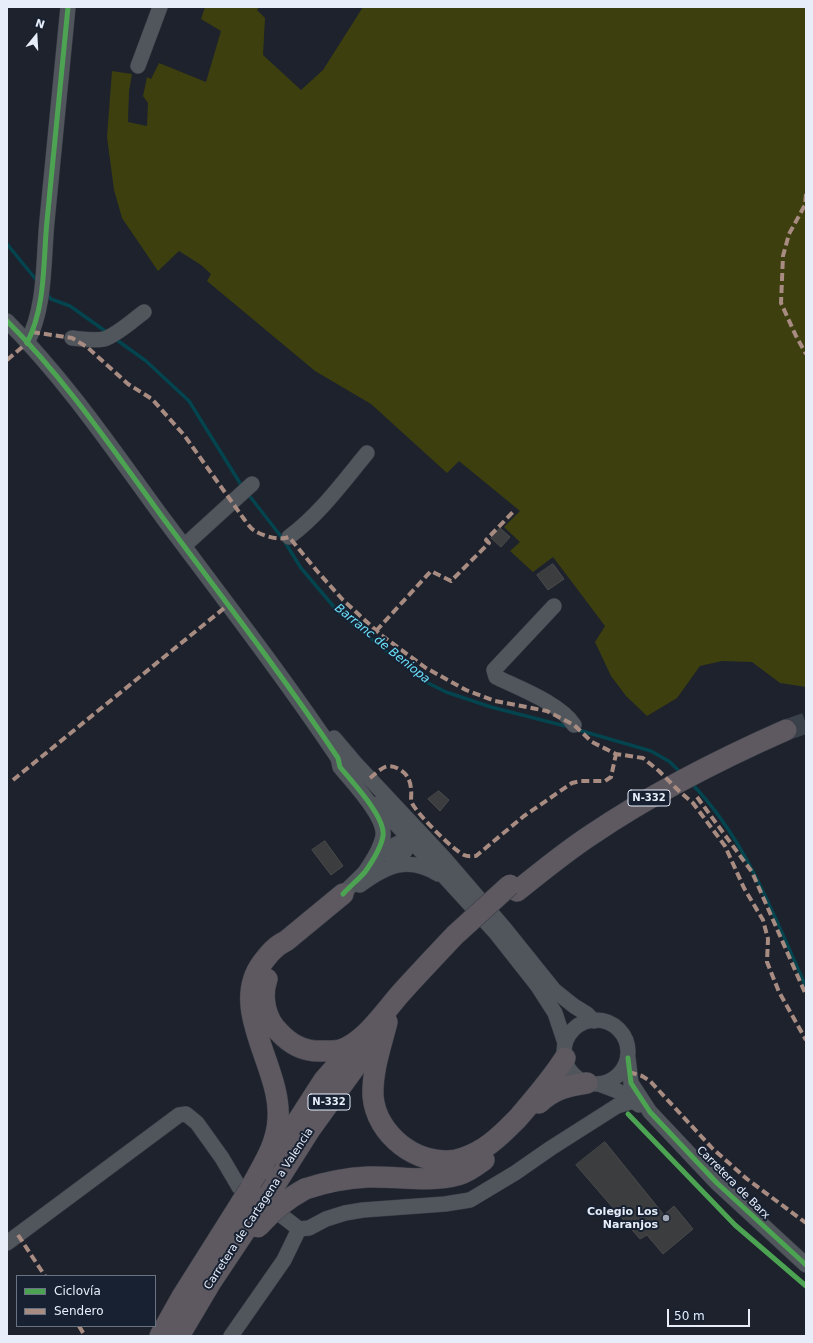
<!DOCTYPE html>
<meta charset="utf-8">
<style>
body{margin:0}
#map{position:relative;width:813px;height:1343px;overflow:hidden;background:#1d222c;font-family:"DejaVu Sans",sans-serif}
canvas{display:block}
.frame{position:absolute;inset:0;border:8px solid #e7eefa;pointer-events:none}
.legend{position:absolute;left:16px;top:1275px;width:140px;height:52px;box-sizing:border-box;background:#172132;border:1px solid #6a7382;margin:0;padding:5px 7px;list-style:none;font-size:12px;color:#e7eefa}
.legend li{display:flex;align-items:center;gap:8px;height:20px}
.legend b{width:20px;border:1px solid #6a7382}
.north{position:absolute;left:16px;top:16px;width:40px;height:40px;-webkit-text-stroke:3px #172132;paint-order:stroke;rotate:18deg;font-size:11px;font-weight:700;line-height:16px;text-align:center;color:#e7eefa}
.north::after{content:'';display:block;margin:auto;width:14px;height:18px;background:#e7eefa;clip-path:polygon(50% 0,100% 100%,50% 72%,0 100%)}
.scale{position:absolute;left:667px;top:1309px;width:83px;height:18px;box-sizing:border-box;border:2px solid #e7eefa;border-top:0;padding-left:5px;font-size:12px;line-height:14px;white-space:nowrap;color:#e7eefa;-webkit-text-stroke:3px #172132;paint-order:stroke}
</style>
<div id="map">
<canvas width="813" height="1343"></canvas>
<div class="frame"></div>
<ul class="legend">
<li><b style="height:5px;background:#4ca352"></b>Ciclovía</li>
<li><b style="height:5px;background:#a88b81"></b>Sendero</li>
</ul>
<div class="north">N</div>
<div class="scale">50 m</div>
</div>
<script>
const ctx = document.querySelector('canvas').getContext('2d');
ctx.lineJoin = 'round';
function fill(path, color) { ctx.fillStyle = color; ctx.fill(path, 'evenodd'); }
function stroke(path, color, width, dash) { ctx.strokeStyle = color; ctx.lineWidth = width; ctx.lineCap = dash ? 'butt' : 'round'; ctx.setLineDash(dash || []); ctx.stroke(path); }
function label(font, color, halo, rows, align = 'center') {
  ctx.font = font + ' "DejaVu Sans",sans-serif'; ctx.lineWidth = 4; ctx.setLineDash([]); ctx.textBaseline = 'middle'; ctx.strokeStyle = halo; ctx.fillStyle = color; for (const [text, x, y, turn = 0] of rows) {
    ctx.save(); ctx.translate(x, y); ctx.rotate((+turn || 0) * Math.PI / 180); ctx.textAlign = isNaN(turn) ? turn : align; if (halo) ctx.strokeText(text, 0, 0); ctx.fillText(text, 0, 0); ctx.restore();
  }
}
fill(new Path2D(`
 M205,7H259L257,10L265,18L263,55L301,90L323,70L363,7H806V687L780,683L752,662L722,661L700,666L677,698L647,716L626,696L611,676L595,642L605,626L553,557L533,572L510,551L520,542L504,527L520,511L459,461L447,473L371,404L315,371L207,281L211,274L201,265L179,251L158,271L122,218L114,190L107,137L112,71L132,74L129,91L128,122L147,126L148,103L143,96L147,77L151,79L159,63L206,82L221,31L201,19Z`), '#3d3f0f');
stroke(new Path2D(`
 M7,244L38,282
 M47,294L51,299L70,306L108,333
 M114,338L146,361L189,401L243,488
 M248,494L283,539L301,568L340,614L424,681L446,692L491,707L569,727
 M575,729L651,751L670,762L681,773
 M691,783C746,839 774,916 806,987`), '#03444f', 3.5);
const building = new Path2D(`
 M500,528L510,537L501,547L491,538Z
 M553,564L564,579L548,590L537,575Z
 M439,791L449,800L440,811L428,799Z
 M325,841L343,866L331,875L312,850Z
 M605,1142L664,1215L674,1206L693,1229L663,1254L647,1235L640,1239L576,1165Z`);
fill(building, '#3c3d3f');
stroke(building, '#4a4a4c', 1);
stroke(new Path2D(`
 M786,730L806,723`), '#3b414b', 21, [21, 10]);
const minor = new Path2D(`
 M138,66L160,7
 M7,321C66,380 114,451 163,518C222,597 283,676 338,758L340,767C352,782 386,817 383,836C381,848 372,862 365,872C358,880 350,886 343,894
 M72,338C82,339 93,341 104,339C117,335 133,320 144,312
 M27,343C46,306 43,262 47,221C54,150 61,78 68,7
 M289,537C320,514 343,482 367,453
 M184,546L252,484
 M554,606L494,670L496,677C519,688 561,704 574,725
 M334,738L356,764L444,858L505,929L554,990L574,1006L587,1014L594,1021
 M377,804L411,840L496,933L537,985L555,1013L565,1043
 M374,861C387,849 400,837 419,842
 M391,866C401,856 409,849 413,834L412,833
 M360,885C386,866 408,855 438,874
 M564 1052a32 32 0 1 1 64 0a32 32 0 1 1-64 0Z
 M628,1058L631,1083L650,1112L717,1183L806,1265
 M599,1084L620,1092L639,1105
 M7,1243L179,1115L186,1114L197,1123L222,1158L239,1187L281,1215L299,1229L309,1228L326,1219L345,1213L363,1210L445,1204L470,1200L515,1173L551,1148L617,1106L633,1101
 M231,1336L284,1260L299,1229`);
const highway = new Path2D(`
 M517,891C541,872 565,852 591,835C653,793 718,760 786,730
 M267,979C261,996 265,1019 279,1032C290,1044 305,1052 322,1051C327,1051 334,1051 340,1050C364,1043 385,1011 401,993C419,973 437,954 455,935
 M387,1022C381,1046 372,1071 373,1096C376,1135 418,1167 456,1160C465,1158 476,1153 484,1148C497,1140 507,1129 518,1118C535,1098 551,1080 565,1058
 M539,1103C554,1089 567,1086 587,1083
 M277,1153L324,1080L356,1044
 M275,1185L311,1128L381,1031
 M250,1189C262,1166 277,1145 278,1119C282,1068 228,1009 262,963C269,954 275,946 286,941L343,894
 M305,1189C326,1182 346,1178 368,1177C398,1176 429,1183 458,1175C468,1172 476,1166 484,1160
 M160,1336L183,1295L241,1203
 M179,1336L211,1282L257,1213`);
stroke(minor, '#393d46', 16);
stroke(highway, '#393d46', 22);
stroke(minor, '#51565d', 15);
stroke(highway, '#5e5961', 21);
const highwayBridge = new Path2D(`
 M455,935L510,885
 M241,1203L250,1189
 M257,1213L275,1185
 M258,1227C273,1211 285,1200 305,1189`);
stroke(highwayBridge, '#393d46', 22, []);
stroke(highwayBridge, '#5e5961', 21);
stroke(new Path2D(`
 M806,194L805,205L789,234L783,256L781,303L796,336L806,354
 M32,332L72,338L87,347L128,384L152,399L184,435L244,519C247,523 251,529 255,531C264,536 279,541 289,537L317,571L343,600L381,635L426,668L466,690L495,701L547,711L574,725L592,742L616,754L643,758L659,771L680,792L693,803L725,846L744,888L763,920L768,939L767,962L779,992L806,1040
 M7,360L27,343
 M376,631L431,571L451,581L489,543L486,540L514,511
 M370,778C374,775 380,769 385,767C393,764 405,771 408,778C410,781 411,787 411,790C412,794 410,799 412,803C417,814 453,850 464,855C468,857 472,856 476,856L524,816L572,783L581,781H605L611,777L616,754
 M13,780L228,605
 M697,797L752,872L806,995
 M629,1072L642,1076L650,1081L713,1149L747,1179L806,1223
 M18,1235L45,1276
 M79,1326L85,1336`), '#a88b81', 4, [8, 4]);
stroke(new Path2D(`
 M7,321C66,380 114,451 163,518C222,597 283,676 338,758L340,767C352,782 386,817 383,836C381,848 372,862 365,872C358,880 350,886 343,894
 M27,343C46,306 43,262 47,221C54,150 61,78 68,7
 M628,1058L631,1083L650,1112L717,1183L806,1265
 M628,1114L735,1225L806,1286`), '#4ca352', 5);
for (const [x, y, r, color] of [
 [666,1218,4,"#a0a7b2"]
]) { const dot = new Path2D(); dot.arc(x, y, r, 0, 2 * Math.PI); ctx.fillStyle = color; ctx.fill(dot); stroke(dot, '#172132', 1.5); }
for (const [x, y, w] of [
 [649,798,42],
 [329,1102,42]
]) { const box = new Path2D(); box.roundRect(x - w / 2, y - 8, w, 16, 3); ctx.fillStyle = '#172132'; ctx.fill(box); stroke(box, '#e7eefa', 1); }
label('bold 10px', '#e7eefa', null, [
 ["N-332",649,798],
 ["N-332",329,1102]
]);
label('11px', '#e7eefa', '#172132', [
 ["Carretera de Barx",733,1183,45],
 ["Carretera de Cartagena a Valencia",259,1209,-57]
]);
label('bold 11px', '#e7eefa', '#172132', [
 ["Colegio Los",658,1212],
 ["Naranjos",658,1225]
], 'right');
label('italic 12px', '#6ce1fa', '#172132', [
 ["Barranc de Beniopa",382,644,39]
]);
</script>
